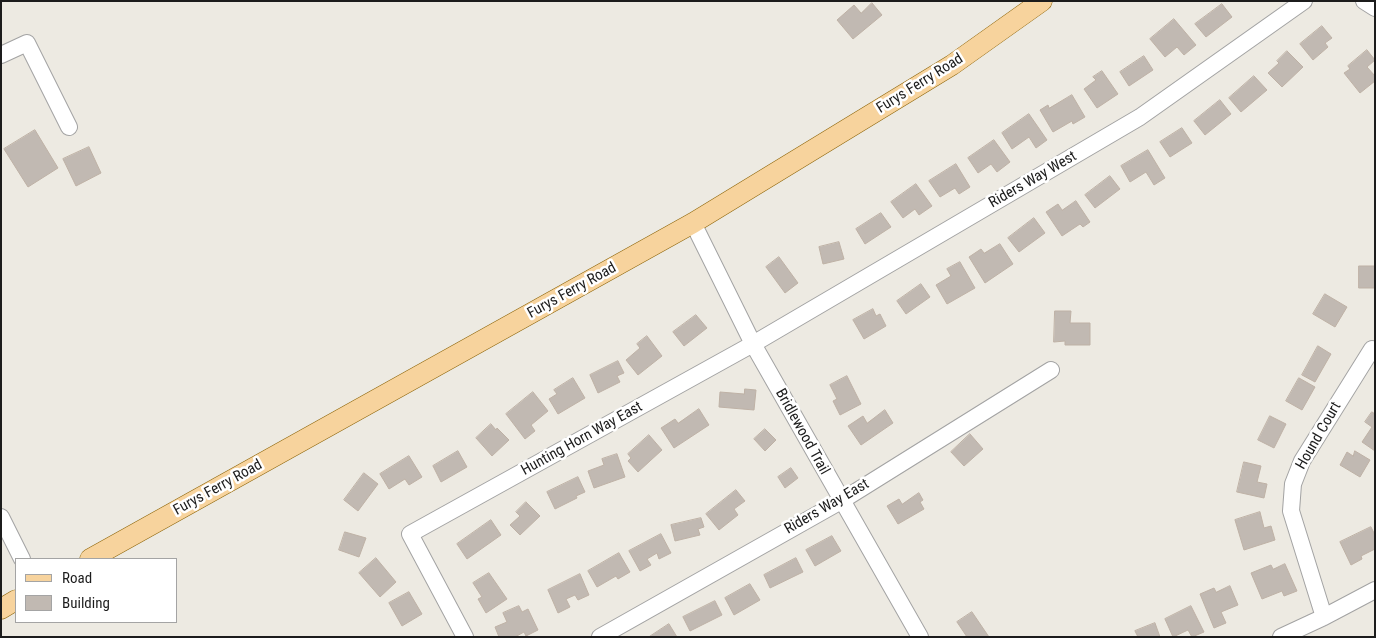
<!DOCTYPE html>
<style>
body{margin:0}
#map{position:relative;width:1376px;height:638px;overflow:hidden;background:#edeae2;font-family:"Roboto Condensed",sans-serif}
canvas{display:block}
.frame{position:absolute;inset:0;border:2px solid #1c1c1c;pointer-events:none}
.legend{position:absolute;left:15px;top:558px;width:162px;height:65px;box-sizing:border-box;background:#fff;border:1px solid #a4a4a4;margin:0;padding:6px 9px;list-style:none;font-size:15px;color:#1c1c1c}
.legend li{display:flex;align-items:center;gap:10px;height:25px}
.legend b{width:25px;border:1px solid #a4a4a4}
</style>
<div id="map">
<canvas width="1376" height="638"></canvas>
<div class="frame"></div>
<ul class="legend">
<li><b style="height:6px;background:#f7d39d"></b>Road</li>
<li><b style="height:14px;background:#c1b9b2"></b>Building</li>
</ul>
</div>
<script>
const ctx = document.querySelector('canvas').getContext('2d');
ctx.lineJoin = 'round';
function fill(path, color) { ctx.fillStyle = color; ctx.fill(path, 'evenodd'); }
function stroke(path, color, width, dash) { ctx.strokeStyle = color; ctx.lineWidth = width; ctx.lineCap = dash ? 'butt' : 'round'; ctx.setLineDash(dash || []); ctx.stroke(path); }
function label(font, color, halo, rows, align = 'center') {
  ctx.font = font + ' "Roboto Condensed",sans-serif'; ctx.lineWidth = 5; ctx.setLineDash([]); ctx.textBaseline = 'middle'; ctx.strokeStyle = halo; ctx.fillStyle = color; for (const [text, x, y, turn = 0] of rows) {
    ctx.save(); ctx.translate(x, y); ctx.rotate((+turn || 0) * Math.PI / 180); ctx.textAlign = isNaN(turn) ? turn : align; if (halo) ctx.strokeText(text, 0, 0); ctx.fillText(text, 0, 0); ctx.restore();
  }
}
const building = new Path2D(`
 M872,3L882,15L853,39L837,20L854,5L861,13Z
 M1222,4L1232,17L1206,37L1195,24Z
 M1174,19L1196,45L1184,55L1177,47L1165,57L1150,39Z
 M1322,26L1332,38L1325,43L1328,47L1313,60L1300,44Z
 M1367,50L1375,60L1367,67L1375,76V81L1360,93L1344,73L1350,69L1348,66Z
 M1287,51L1303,67L1282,87L1268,73L1279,63L1277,61Z
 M1144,56L1153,70L1129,86L1120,72Z
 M1102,71L1118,94L1097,108L1084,89L1096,80L1093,77Z
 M1254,76L1267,90L1241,112L1229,98Z
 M1072,95L1085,117L1073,124L1072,121L1053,132L1040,110L1048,105L1049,108Z
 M1220,100L1231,114L1205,135L1194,121Z
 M1029,114L1047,140L1036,148L1029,137L1012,149L1002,133Z
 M1182,128L1192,143L1170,157L1160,142Z
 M35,130L58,168L28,187L4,149Z
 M994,140L1010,162L997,172L991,164L978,173L968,158Z
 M89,147L101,173L76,186L63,159Z
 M1148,150L1165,178L1154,185L1146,172L1130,182L1121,166Z
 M956,164L970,187L959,194L955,188L940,197L929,181Z
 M1110,176L1120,189L1095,208L1085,195Z
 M916,184L932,206L919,215L915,209L903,218L891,202Z
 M1076,201L1090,222L1083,227L1080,224L1062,236L1046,212L1058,204L1062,210Z
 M881,213L891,227L865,244L856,229Z
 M1034,218L1045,233L1019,252L1008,238Z
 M839,242L844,259L823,264L819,247Z
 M1000,244L1013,264L985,283L969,257L981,249L984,253Z
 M779,257L798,283L785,293L766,267Z
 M960,262L975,288L947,304L936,285L951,276L947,269Z
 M1359,266H1375V288H1359Z
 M921,284L930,297L906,314L897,301Z
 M1325,294L1347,307L1335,327L1313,314Z
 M873,309L876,316L880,314L886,326L864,339L853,320Z
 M1055,311H1071L1070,323H1090V345H1065V341L1054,342Z
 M696,315L707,328L684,346L673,332Z
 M647,336L662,356L638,375L626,360L640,348L637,344Z
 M1318,346L1331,354L1315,382L1302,375Z
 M618,361L624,373L617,376L620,382L598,393L590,375Z
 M847,376L861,404L840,415L833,401L837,399L830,385Z
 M573,378L585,398L558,414L549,399L557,394L554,390Z
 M1299,378L1315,387L1302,410L1286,401Z
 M745,389L756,390L754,410L719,407L720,392L744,394Z
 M533,392L548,411L531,425L535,431L525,439L506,414Z
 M699,409L709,425L674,448L661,428L675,419L678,423Z
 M885,410L893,423L861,445L848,426L863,416L867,423Z
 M1372,412L1375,414V451L1362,442L1372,427L1365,422Z
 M1270,416L1286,424L1274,448L1258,440Z
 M491,424L496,430L497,428L509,440L492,456L476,438Z
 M765,429L776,440L765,451L754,439Z
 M970,434L983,449L964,466L951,452Z
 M649,435L662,450L638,472L628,461L631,458L628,454Z
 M458,451L467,467L441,482L433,466Z
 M1355,451L1370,460L1360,477L1340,465L1347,452L1353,456Z
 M617,454L625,477L594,488L588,471L604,465L602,459Z
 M409,456L422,477L409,485L405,479L389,489L380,474Z
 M1244,462L1261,466L1257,482L1267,484L1264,498L1237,492Z
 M791,468L798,478L785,488L778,477Z
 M364,473L378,484L358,511L344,500Z
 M578,477L585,492L576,496L577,498L555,509L547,492Z
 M736,490L745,501L734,509L738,515L719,530L706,514Z
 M919,493L923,500L920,502L924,509L898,524L887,506L899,499L902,504Z
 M526,502L540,516L520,535L510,525L520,516L516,512Z
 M1260,512L1264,528L1271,526L1275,540L1244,550L1235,520Z
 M701,518L704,527L698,529L700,535L675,541L671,525Z
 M491,520L501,535L467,559L457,544Z
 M1371,527L1375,535V549L1361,556L1362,559L1351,565L1340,542Z
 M345,532L366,538L359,557L339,550Z
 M661,534L671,553L659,559L657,553L647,559L651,565L640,571L629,551Z
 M832,536L841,551L815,566L806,550Z
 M619,553L630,572L618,579L616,576L597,587L588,571Z
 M376,558L396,582L380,597L359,573Z
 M796,558L803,572L770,588L764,575Z
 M1285,564L1297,591L1284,596L1282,591L1262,599L1251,573L1271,565L1273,569Z
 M489,573L507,599L486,613L478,599L482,597L473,583Z
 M580,574L589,595L578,600L575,595L566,599L570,607L558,613L548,590Z
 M750,584L760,600L734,615L725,598Z
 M1230,586L1238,605L1221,612L1226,623L1214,628L1200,594L1214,588L1216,592Z
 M409,592L422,614L402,626L389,603Z
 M715,601L722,615L690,631L683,617Z
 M519,606L522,612L528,609L538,630L526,636L524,632L515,637H499L495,627L507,622L503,613Z
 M1191,606L1204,632L1192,637L1188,630L1173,637L1165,619Z
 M972,612L989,637H967L957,622Z
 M1155,623L1160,637H1138L1135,631Z
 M669,624L677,637H649Z`);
fill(building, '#c1b9b2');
stroke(building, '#beb1a5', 1);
const minor = new Path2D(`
 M1364,1L1375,8
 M1,55L27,43L69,127
 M693,223L753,344L920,637
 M1,517L22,559
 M1324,617L1291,511L1293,484L1302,461L1372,349
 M465,637L410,534L753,344L1140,117L1304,1
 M600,637L841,501L1051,370
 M1281,637L1324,617L1375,590`);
const major = new Path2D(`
 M90,559L693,223L952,65L1042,1
 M1,609L16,600`);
stroke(minor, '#a3a3a3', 18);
stroke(major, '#8c6408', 21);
stroke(minor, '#fff', 16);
stroke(major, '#f7d39d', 20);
label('15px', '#1c1c1c', '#fff', [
 ["Furys Ferry Road",920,84,-32],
 ["Riders Way West",1033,180,-30],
 ["Furys Ferry Road",572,291,-29],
 ["Bridlewood Trail",802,432,61],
 ["Hound Court",1319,436,-60],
 ["Hunting Horn Way East",582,439,-29],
 ["Furys Ferry Road",218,488,-29],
 ["Riders Way East",827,507,-30]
]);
</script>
